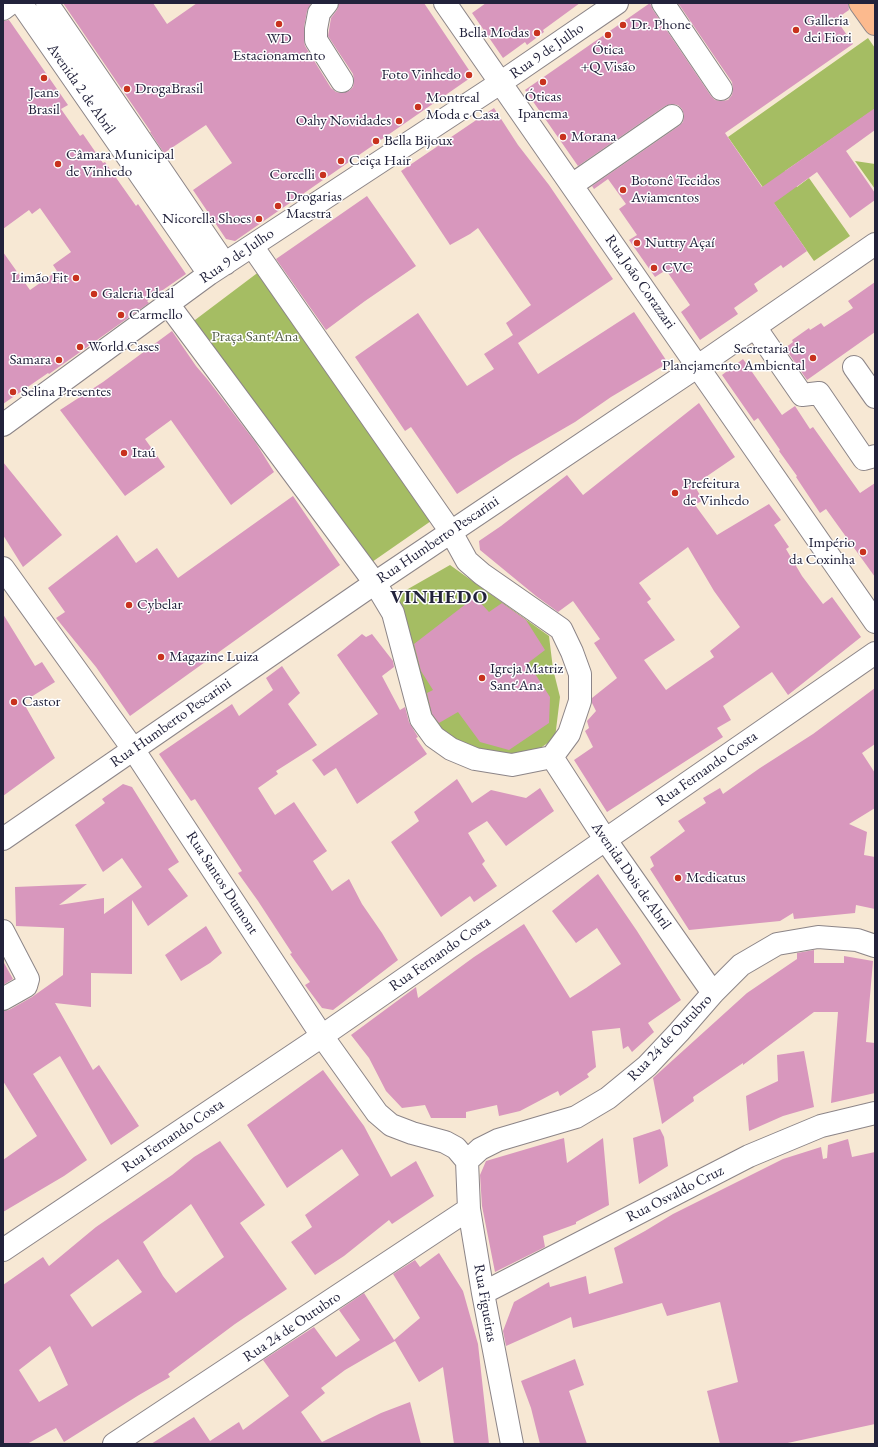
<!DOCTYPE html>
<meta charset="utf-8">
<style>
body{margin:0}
#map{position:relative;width:878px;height:1447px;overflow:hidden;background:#f7e8d4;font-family:"EB Garamond",serif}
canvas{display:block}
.frame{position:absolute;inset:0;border:4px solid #22223b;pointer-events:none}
</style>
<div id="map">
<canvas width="878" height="1447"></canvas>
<div class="frame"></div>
</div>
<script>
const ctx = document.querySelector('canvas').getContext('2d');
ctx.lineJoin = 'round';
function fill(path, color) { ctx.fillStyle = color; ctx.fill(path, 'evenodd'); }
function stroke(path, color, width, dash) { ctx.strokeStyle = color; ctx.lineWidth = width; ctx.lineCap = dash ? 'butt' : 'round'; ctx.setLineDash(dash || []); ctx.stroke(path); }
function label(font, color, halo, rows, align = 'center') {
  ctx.font = font + ' "EB Garamond",serif'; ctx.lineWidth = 3; ctx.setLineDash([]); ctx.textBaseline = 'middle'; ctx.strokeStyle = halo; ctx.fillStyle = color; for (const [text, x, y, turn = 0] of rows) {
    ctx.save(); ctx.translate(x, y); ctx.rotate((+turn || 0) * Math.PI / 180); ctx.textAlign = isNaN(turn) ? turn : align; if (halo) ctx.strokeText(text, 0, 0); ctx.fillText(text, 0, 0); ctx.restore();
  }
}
fill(new Path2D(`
 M868,38L875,48V109L785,171L797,187L809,178L850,236L814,261L728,137Z
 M855,161L875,164V189Z
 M260,271L431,521L372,562L191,323Z
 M450,565L549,636L553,669L560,697L555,738L539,749L513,760L486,755L445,737L423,715L394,597Z`), '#a5bd63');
fill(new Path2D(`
 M63,3H153L167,24L197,3H311L307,11L304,27V40L305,46L331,88L336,92L342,93L349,91L353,87L354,81L353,74L328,36L331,18L337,10L339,3H424L473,76L235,241L226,239L193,190L232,163L206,125L164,153L150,132H151Z
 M486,3H580L543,30L544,32L527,45L525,42L503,58L472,13Z
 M650,3L653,10L711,96L715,100L721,101L728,100L732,95L733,89L732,82L678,3H848L849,10L836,19L853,44L725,133L762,187L875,108V130L846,151L875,193V200L850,218L817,172L774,203L807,251L783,268L781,265L754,284L758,291L734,308L738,314L700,340L681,312L690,305L666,270L655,277L629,240L637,235L619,209L626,204L608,179L594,189L592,186L679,126L683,122L684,115L682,109L678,105L671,104L665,106L578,166L525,90Z
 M9,20L68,105L61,109L80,136L83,134L103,163L105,162L136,206L138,204L186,274L147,301L149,303L76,355L49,374L48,373L3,404V252L30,290L57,271L53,265L71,252L40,208L32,214L29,210L3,229V21Z
 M494,108L518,145L549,185L613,279L518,343L538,374L634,312L668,363L611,397L575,422L513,458L457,494L411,427L405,431L355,357L418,313L467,386L494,369L484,354L513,335L506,323L531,305L478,228L470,234L450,245L401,171Z
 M367,196L416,266L365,301L326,330L276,259Z
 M875,282V332L807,380L785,348L793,342L792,340L809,328L810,330L821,323L824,327L853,308L848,301Z
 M172,331L196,366L208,380L256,443L274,472L231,505L171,420L145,439L165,467L125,496L60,410L103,382Z
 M743,359L782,415L795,406L810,429L813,427L860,493L875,483V577L826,509L820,513L796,477L797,476L779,451L780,450L758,418L754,421L722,375Z
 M699,403L735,457L694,485L703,500L695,505L717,535L769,504L781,520L774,525L789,547L786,549L802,576L823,604L832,597L861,637L788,695L772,672L723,706L731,720L717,728L723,737L607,812L574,760L593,747L585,731L589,728L587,721L596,711L592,703V698L617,678L594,643L600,639L573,601L558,612L536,596L480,550L479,541L501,526L567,475L583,495ZM688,547L714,591L740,627L710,651L714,657L666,690L644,660L675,640L647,602L651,599L639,583Z
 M3,462L62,535L23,567L3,535Z
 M293,496L340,565L130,716L96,667L56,618L65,612L48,588L117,535L136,563L157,548L178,578Z
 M475,597L489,612L502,603L526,620L545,650L528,663L550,697L549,723L509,750L480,742L458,712L439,723L432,714L427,693L433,690L421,671L414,644Z
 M3,614L35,666L42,662L55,682L23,702L55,758L3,796Z
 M362,634L366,637L372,634L393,661L394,667L382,676L400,710L405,707L409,722L418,737L416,738L427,754L357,804L336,768L324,776L312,760L378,714L337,655Z
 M282,666L300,693L288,704L317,745L276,771L278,774L258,788L275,815L294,802L327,851L313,861L332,891L349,879L362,904L382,933L398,960L333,1010L322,1008L305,985L310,982L290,954L292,953L258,901L238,873L242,871L195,799L191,801L159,754L232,704L239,716L273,690L266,678Z
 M875,688V744L862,753L875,773V808L849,824L867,832L864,855L875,857V909L856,905L855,913L794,919L793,913L780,921L689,930L650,869L654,866L650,857L685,831L678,821L706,803L703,798L720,788L723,794L760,768L813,734Z
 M457,779L472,803L491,790L526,798L540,788L554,811L506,846L487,821L468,833L485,861L482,864L497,886L474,902L470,896L441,917L391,842L419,821L414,812Z
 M123,784L132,787L179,862L168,869L188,896L148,926L132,900V974L91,973V1007L55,1003L93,1070L99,1065L139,1126L111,1145L60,1056L33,1074L87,1160L64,1176L3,1212V1160L37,1136L3,1081V1011L9,1010L32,997L63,975L64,928L16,926L15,887L87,884L59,905L104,898V914L142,887L122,858L103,872L75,825L105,803L102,799Z
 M598,874L637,931L681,1000L648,1023L654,1032L632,1052L628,1046L623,1049L620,1028L592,1031L596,1067L587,1074L589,1077L560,1096L558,1091L520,1111L499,1116L497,1105L466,1112V1118H431L425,1105L402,1108L386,1091L369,1058L351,1035L416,987L418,998L474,957L524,924L570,998L586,988L621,964L597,928L576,943L552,911Z
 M206,926L222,953L210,963L181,981L165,955Z
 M814,950V963H844V956L873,961L866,1042L875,1043V1093L831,1103L838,1012H814L743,1065V1063L693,1097L694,1101L662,1124L653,1078L747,993L797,959V953Z
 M3,961L13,979L3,985Z
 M804,1051L814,1107L783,1116L749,1131L746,1096L778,1081L777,1055Z
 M323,1070L364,1126L391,1177L416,1161L434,1196L392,1224L389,1220L344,1256L315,1275L291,1242L312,1227L305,1215L359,1175L342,1149L287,1188L247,1125Z
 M660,1129L664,1137L668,1166L639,1184L633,1138Z
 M564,1138L567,1163L603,1138L609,1205L576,1222V1224L543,1236L545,1247L495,1272L482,1206L480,1175L486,1161Z
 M848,1139L852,1157L875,1152V1424L783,1444H720L707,1391L738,1382L720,1302L667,1316L662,1303L573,1328L571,1317L506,1346L503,1331L514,1302L549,1282L550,1287L586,1276L589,1294L623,1283L614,1248L645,1231L673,1214L783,1159L821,1147L823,1159L827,1158L828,1145Z
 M220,1141L265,1205L240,1223L287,1289L235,1324L168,1374L170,1377L139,1395L64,1442L56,1428L27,1444H3V1285L43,1257L49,1266L96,1227L172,1175L194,1157ZM191,1204L224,1257L176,1293L163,1276L143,1242ZM118,1259L142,1292L92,1327L70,1295ZM50,1346L68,1385L39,1402L19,1370Z
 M439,1253L463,1291L478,1344L489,1444H454L443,1367L419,1382L395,1341L345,1370L321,1388L325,1393L301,1412L322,1442L381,1413L410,1402L421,1444H151L194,1417L210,1441L239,1422L243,1430L289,1396L263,1360L314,1327L336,1357L360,1340L339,1310L364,1293L394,1340L420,1318L393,1274L415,1260L420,1267Z
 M575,1359L584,1385L569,1391L587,1444H540L531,1408L521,1381Z`), '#d897bd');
const minor = new Path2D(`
 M21,3L209,274
 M47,3L225,264
 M327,3L319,13L316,29V40L342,81
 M445,3L875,622
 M663,3L721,89
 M3,9L11,3
 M572,185L672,116
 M168,304L375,583L393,613L421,719L434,737L451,749L475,759L512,765L552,757L569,734L580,701V674L572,652L561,629L482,574L467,561L451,532L252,246
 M755,327L802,395L819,393L864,459L875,456
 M854,367L875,397
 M3,425L209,274L500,83L617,3
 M3,568L133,749L322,1036L377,1113L391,1125L412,1133L445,1142L456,1148L467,1161
 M552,757L605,839L713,993
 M3,839L375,583L707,360L875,244
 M3,931L28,979L26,986L3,999
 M467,1161L480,1149L498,1140L576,1117L608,1098L647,1066L679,1032L713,993L741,965L777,944L818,937L857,940L875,946
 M467,1161L469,1209L483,1293L512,1444
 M3,1250L322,1036L875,653
 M483,1293L749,1156L821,1126L875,1113
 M114,1444L469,1209`);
const major = new Path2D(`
 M860,3L875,24`);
stroke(minor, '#8c8588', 24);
stroke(major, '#8c8588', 24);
stroke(minor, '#fff', 22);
stroke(major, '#fcba8e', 22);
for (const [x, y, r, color] of [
 [279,24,4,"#c8321e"],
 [623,25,4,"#c8321e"],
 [796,30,4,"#c8321e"],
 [537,33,4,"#c8321e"],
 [608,35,4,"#c8321e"],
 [469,75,4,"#c8321e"],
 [44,78,4,"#c8321e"],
 [543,82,4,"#c8321e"],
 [127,89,4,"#c8321e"],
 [418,107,4,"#c8321e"],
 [399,121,4,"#c8321e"],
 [563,137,4,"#c8321e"],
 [376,141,4,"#c8321e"],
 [341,161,4,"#c8321e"],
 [58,164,4,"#c8321e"],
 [323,175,4,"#c8321e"],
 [623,190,4,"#c8321e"],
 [278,206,4,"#c8321e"],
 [259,219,4,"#c8321e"],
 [637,243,4,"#c8321e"],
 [654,268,4,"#c8321e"],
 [76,278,4,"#c8321e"],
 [94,294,4,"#c8321e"],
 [121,315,4,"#c8321e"],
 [80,347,4,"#c8321e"],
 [813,358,4,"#c8321e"],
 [59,360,4,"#c8321e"],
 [13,392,4,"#c8321e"],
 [124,453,4,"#c8321e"],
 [675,493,4,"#c8321e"],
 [863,552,4,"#c8321e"],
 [129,605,4,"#c8321e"],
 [161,657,4,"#c8321e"],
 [482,678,4,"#c8321e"],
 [14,702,4,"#c8321e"],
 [678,878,4,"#c8321e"]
]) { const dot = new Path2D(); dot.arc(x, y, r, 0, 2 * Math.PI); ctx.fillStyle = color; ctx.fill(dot); stroke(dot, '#fff', 1.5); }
label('15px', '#22223b', '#fff', [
 ["Galleria",804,21],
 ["dei Fiori",804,38],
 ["Dr. Phone",631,25],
 ["Bella Modas",529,33,"right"],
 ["WD",279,39,"center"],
 ["Estacionamento",279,56,"center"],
 ["Ótica",608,50,"center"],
 ["+Q Visão",608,67,"center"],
 ["Foto Vinhedo",461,75,"right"],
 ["DrogaBrasil",135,89],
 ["Jeans",44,93,"center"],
 ["Brasil",44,110,"center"],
 ["Óticas",543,97,"center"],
 ["Ipanema",543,114,"center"],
 ["Montreal",426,98],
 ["Moda e Casa",426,115],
 ["Oahy Novidades",391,121,"right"],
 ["Morana",571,137],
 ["Bella Bijoux",384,141],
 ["Câmara Municipal",66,155],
 ["de Vinhedo",66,172],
 ["Ceiça Hair",349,161],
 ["Corcelli",315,175,"right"],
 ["Botonê Tecidos",631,181],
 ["Aviamentos",631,198],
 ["Drogarias",286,197],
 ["Maestra",286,214],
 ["Nicorella Shoes",251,219,"right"],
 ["Nuttry Açaí",645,243],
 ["CVC",662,268],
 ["Limão Fit",68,278,"right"],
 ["Galeria Ideal",102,294],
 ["Carmello",129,315],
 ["World Cases",88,347],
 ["Secretaria de",805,349,"right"],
 ["Planejamento Ambiental",805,366,"right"],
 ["Samara",51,360,"right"],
 ["Selina Presentes",21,392],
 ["Itaú",132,453],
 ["Prefeitura",683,484],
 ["de Vinhedo",683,501],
 ["Império",855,543,"right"],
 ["da Coxinha",855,560,"right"],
 ["Cybelar",137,605],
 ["Magazine Luiza",169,657],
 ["Igreja Matriz",490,669],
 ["Sant'Ana",490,686],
 ["Castor",22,702],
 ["Medicatus",686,878]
], 'left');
label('15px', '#22223b', '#fff', [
 ["Rua 9 de Julho",547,51,-35],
 ["Avenida 2 de Abril",81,89,55],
 ["Rua 9 de Julho",237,256,-34],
 ["Rua João Corazzari",640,282,55],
 ["Rua Humberto Pescarini",438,540,-34],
 ["Rua Humberto Pescarini",171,723,-35],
 ["Rua Fernando Costa",707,769,-35],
 ["Avenida Dois de Abril",631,876,55],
 ["Rua Santos Dumont",222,883,57],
 ["Rua Fernando Costa",440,954,-35],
 ["Rua 24 de Outubro",670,1038,-46],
 ["Rua Fernando Costa",173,1136,-34],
 ["Rua Osvaldo Cruz",675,1194,-27],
 ["Rua Figueiras",485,1303,80],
 ["Rua 24 de Outubro",292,1327,-34]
]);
label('15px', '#56604b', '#fff', [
 ["Praça Sant'Ana",255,337]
]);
ctx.letterSpacing = '1px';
label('bold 19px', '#22223b', '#fff', [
 ["VINHEDO",439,598]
]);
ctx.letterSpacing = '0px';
</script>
